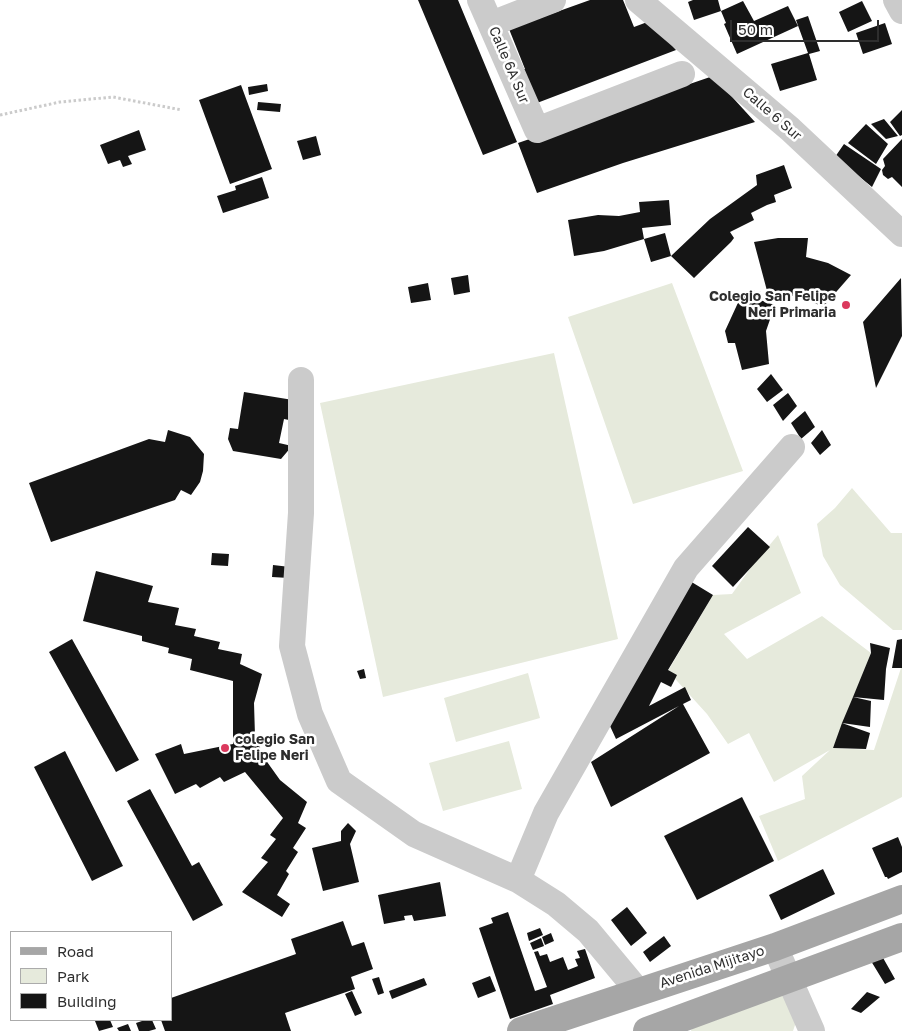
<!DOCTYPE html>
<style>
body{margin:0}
#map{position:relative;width:902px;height:1031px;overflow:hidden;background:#fff;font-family:"Golos Text",sans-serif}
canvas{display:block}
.legend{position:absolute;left:10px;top:931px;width:162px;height:90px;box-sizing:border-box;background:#fff;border:1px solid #ababab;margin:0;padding:6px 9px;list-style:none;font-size:15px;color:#2e2e2e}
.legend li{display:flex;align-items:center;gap:10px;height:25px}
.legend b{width:25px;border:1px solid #ababab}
.scale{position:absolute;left:730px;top:20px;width:149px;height:22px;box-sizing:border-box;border:2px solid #2e2e2e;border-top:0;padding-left:6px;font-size:15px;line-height:18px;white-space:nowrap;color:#2e2e2e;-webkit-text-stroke:4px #fff;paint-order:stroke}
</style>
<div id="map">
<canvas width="902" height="1031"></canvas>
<ul class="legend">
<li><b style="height:6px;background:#a6a6a6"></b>Road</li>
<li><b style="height:14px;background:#e6eadc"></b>Park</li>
<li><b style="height:14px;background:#151515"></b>Building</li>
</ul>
<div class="scale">50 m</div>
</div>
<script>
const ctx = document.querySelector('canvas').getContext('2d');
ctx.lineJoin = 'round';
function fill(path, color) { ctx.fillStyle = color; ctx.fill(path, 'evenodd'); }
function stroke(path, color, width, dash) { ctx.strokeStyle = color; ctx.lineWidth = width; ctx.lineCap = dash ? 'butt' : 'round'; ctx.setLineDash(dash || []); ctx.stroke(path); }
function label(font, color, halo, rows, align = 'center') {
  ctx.font = font + ' "Golos Text",sans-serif'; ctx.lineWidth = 5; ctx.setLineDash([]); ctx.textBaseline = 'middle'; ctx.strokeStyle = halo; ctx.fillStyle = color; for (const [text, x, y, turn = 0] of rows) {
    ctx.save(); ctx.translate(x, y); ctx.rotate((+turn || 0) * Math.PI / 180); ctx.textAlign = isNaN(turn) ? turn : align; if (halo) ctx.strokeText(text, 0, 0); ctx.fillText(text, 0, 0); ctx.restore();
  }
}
fill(new Path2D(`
 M672,283L743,471L633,504L568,317Z
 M554,353L618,639L383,697L320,403Z
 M852,488L891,533H902V630H893L840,585L823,556L817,524L835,508Z
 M778,535L801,593L724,634L747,659L822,616L871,653L833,748L874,750L901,668H902V797L778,861L759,816L805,799L802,776L830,750L774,782L749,733L728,744L707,714L668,671L713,595L732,594L752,566Z
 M528,673L540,718L456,742L444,698Z
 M509,741L522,789L443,811L429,763Z
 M784,989L798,1016L793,1031H691L693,1024Z`), '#e6eadc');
fill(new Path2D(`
 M418,0H458L517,142L483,155Z
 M590,0H623L634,27L650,21L676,50L537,103L523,69H525L509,29Z
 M693,0H718L721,11L694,20L688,2Z
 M743,1L754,21L788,6L798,26L737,54L724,24L726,23L721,11Z
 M862,1L872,21L848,32L839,12Z
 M808,16L820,51L809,54L817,80L780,91L771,64L808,53L796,20Z
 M885,23L892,44L863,54L856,33Z
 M713,76L755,122L623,163L537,193L518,143Z
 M267,84L268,91L249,95L248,87Z
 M241,85L272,169L230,184L199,100Z
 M258,102L281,104L280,112L257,110Z
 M902,110V135L900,136L890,122Z
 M884,119L898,136L886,139L871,124Z
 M866,124L888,144L876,164L848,143Z
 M139,130L146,150L128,156L132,164L123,167L120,160L108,164L100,145Z
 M316,136L321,155L303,160L297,141Z
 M902,139V187L892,177L888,179L883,175L882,170L885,166L883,159Z
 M844,144L881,169L872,187L835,157Z
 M784,165L792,188L774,195L776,202L767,205L751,213L754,220L730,232L734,238L731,242L694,278L671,256L651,262L644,239L665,233L671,256L710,219L757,185L756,175Z
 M262,177L269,198L223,213L217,196L236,190L235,186Z
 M669,200L671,225L642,228L644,239L604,251L574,256L568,220L598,215L619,216L640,212L639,202Z
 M778,238H808L806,257L828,263L851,275L823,307L800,296H787L770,302L754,242Z
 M468,275L470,292L454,295L451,278Z
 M901,278L902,336L876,388L863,322Z
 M428,283L431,300L411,303L408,287Z
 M749,290L761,292L760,297L748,295Z
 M742,294L775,305L766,331L769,364L742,370L735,343H728L725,331Z
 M771,374L783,390L767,402L757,389Z
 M244,392L293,400L289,420L284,419L279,443L292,446L281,459L233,451L228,439L230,428L238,429Z
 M788,393L797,406L783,421L773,405Z
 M805,411L815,427L801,439L791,423Z
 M168,430L190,437L204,454L203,471L200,482L191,495L181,490L175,500L51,542L29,483L149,439L165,442Z
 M822,430L831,445L820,455L811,443Z
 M748,527L770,547L733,587L712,566Z
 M212,553L229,554L228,566L211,565Z
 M273,565L290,567L289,578L272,577Z
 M96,571L153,586L148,602L179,608L175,625L196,629L194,636L220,642L218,649L242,654L240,664L262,674L254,703L255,736L265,759L280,780L307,802L298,823L306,828L293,848L298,852L286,871L289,874L277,895L290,904L282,917L242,892L268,862L261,858L276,839L270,835L283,818L245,772L224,782L220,777L200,788L196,784L175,794L155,754L181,744L184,754L233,744V681L190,670L192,659L168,653L169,648L142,641V636L83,621Z
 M685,578L713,595L668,670L677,675L671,687L661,682L649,706L685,687L691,700L683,704L710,753L611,807L591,762L679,706L616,739L610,726Z
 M72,639L139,760L116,772L49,652Z
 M902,639V668H892L897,640Z
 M870,643L890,648L886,669L884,700L853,697L871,653Z
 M364,669L366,678L360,679L357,671Z
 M853,697L871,701L870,727L842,723L870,733L866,749L833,748L842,723Z
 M65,751L123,866L92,881L34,767Z
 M150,789L192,866L199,862L223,905L193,921L127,801Z
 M742,797L774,861L697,900L664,836Z
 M348,823L356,831L350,844L359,882L323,891L312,848L341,841V831Z
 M898,837L902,847V872L888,879L887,877H885L872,848Z
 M823,869L835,894L781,920L769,895Z
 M440,882L446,916L414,921L412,915L404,916L405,920L384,924L378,895Z
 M627,907L647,933L631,946L611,920Z
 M508,912L535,991L547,987L534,952L538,951L540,956L547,954L550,962L563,957L568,970L578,966L575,959L580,958L577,951L585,949L595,978L550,995L553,1004L510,1019L479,928L493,923L491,918Z
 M343,921L352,946L364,942L373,969L351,977L355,989L285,1013L291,1031H165L161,1020H171V998L296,954L291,939Z
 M540,928L543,935L529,941L527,933Z
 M551,933L554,941L545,945L542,937Z
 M664,936L671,946L650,962L643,952Z
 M541,938L544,946L533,950L530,943Z
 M882,956L895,979L885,984L871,961Z
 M490,976L496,991L478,998L472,983Z
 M379,977L384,993L378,995L372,979Z
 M424,978L427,985L392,999L389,991Z
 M352,991L362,1013L355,1016L345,994Z
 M867,992L880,997L861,1013L851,1009Z
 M97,1020H110L113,1027L99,1031L95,1021Z
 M145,1020H152L156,1029L149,1031H139L136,1023Z
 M128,1024L131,1031H119L117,1028Z`), '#151515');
stroke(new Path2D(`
 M0,115L60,102L113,97L182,110`), '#cbcbcb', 3, [2.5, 2.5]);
stroke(new Path2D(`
 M480,0L537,130L682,74
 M638,0L790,129L902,234
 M896,0L902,11
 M491,24L553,0
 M301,380V513L292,646L310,714L339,781L414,834L518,880L556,904L588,931L638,991
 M518,880L546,813L686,568L792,447
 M775,947L812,1031`), '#cbcbcb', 26);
stroke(new Path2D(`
 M521,1031L775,947L902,899
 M647,1031L902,937`), '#a6a6a6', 28);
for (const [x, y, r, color] of [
 [846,305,5,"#db395d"],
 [225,748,5,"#db395d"]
]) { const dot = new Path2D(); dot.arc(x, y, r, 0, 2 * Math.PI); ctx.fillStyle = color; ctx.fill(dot); stroke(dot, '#fff', 2); }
label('14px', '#2e2e2e', '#fff', [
 ["Calle 6A Sur",509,65,67],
 ["Calle 6 Sur",772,114,41],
 ["Avenida Mijitayo",712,967,-18]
]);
label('bold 14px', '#2e2e2e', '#fff', [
 ["Colegio San Felipe",836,297],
 ["Neri Primaria",836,313],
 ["colegio San",235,740,"left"],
 ["Felipe Neri",235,756,"left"]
], 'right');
</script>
